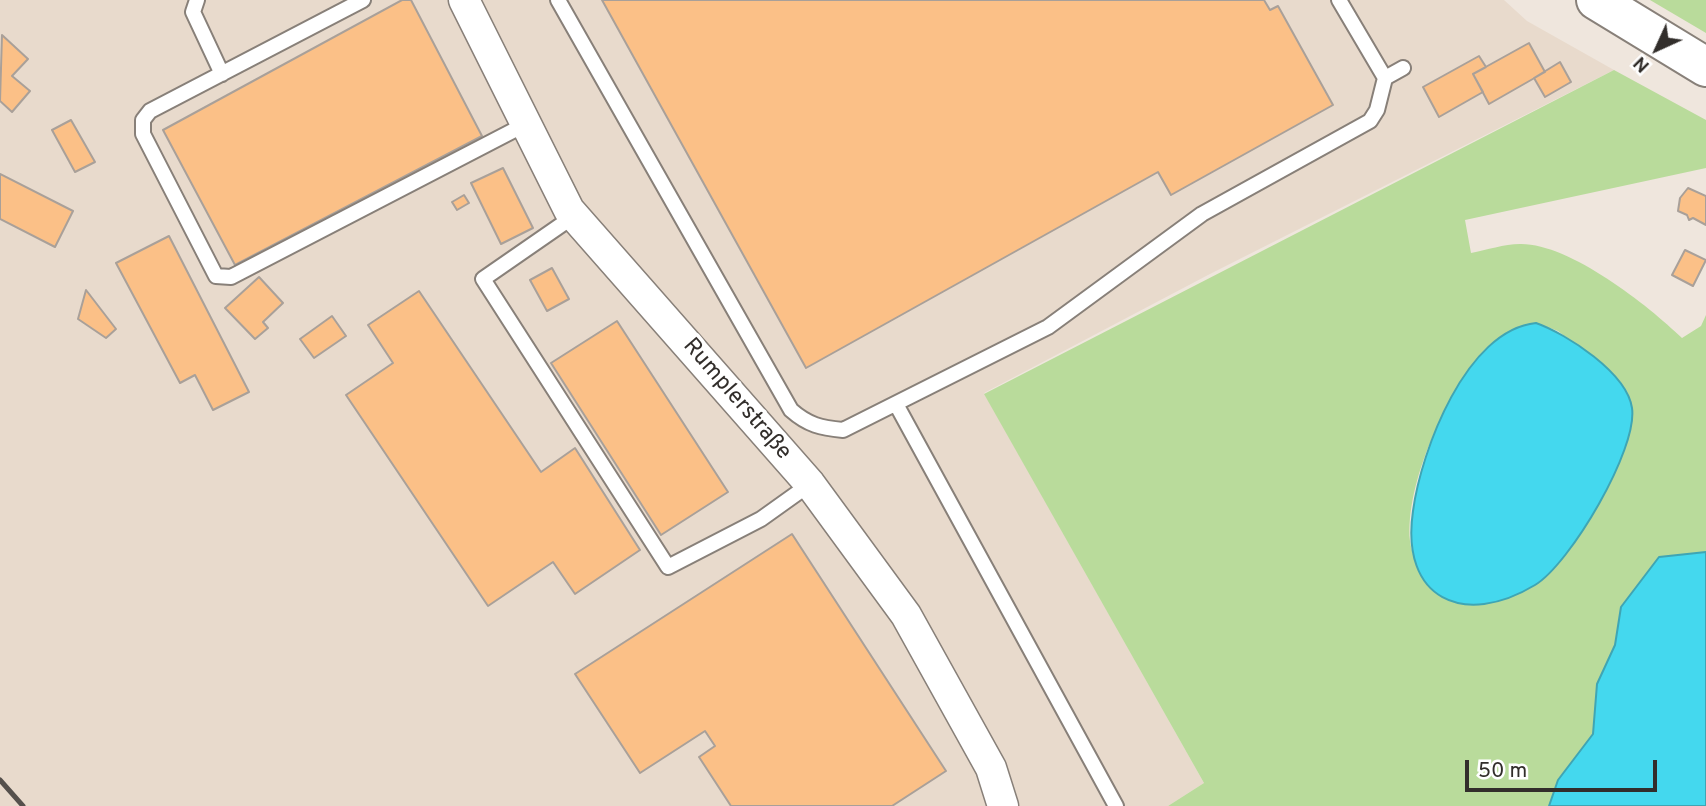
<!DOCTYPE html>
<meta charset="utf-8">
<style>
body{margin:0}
#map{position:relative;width:1706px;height:806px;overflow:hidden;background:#efe6dd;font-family:Overpass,sans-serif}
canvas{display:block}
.north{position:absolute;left:1622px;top:14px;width:70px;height:70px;-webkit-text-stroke:5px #fff;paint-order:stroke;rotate:225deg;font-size:19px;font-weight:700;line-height:28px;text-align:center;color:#322e2b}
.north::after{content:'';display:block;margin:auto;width:24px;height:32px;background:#322e2b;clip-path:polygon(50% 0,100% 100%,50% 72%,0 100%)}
.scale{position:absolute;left:1465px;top:760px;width:192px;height:32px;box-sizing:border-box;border:4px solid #322e2b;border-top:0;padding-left:9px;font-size:21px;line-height:24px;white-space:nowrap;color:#322e2b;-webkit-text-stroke:5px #fff;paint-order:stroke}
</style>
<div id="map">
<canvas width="1706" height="806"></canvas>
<div class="north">N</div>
<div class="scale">50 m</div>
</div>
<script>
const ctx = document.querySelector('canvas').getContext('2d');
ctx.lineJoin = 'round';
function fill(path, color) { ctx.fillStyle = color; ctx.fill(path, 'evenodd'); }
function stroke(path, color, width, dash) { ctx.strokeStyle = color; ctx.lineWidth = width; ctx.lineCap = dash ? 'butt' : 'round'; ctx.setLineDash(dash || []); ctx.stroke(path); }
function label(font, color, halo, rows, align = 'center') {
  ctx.font = font + ' Overpass,sans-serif'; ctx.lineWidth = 7; ctx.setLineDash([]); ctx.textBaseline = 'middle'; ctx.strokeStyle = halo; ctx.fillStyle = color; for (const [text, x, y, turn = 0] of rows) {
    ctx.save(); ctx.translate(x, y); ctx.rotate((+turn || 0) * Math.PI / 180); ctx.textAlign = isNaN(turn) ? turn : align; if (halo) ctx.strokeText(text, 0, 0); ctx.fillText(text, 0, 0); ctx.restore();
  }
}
fill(new Path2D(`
 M0,0H1504L1527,21L1614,70L1208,275L984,393L1204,783L1168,806H0Z`), '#e8dacc');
fill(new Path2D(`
 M1650,0H1706V33Z
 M1614,70L1706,120V168L1465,220L1471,253C1487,250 1504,244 1520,244C1569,243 1648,305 1682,338L1701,326L1706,315V552L1659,557L1621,607L1615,645L1597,684L1593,734L1558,780L1549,806H1168L1204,783L984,394ZM1536,323L1558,331L1613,375L1571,548L1537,584L1506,599L1428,586C1420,572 1412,557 1410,541C1405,484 1446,393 1485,353C1498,340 1520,332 1536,323Z`), '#b9db9b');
const water = new Path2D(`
 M1536,323C1567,334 1627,373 1632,408C1638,449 1570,564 1535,585C1464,628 1400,599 1413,511C1421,451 1466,330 1536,323Z
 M1706,552V806H1549L1558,780L1593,734L1597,684L1615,645L1621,607L1659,557Z`);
fill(water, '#44d8ee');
stroke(water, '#3fa5b4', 2);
const building = new Path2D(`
 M402,0H411L482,136L235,265L163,130Z
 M602,0H1264L1270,10L1278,6L1333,105L1171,195L1158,172L806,368Z
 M2,35L28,59L12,76L30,91L12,112L0,101Z
 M1529,43L1545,72L1489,104L1473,74Z
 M1479,56L1486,67L1473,74L1483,92L1439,117L1423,87Z
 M1560,62L1571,82L1545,97L1534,78Z
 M71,120L95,162L75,172L52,130Z
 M503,168L533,228L501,244L471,183Z
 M0,174L73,211L55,247L0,219Z
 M1688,188L1706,196V225L1693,218L1689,220L1687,215L1678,211L1680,198Z
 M464,195L469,203L457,210L452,202Z
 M169,236L249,392L213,410L195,375L180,383L116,263Z
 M1685,250L1706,260L1693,286L1672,275Z
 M552,268L569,299L547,311L530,280Z
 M259,277L283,303L263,322L268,328L255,339L225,308Z
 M86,290L116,329L106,338L78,319Z
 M419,291L541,472L575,448L640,550L575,594L553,562L488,606L346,395L393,363L368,325Z
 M332,316L346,336L314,358L300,339Z
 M617,321L728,492L661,535L551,363Z
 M792,534L946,771L892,806H731L699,757L715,746L705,731L640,773L575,674Z`);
fill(building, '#fbc087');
stroke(building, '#a9a099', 2);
const lane = new Path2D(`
 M197,0L193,12L222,74
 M363,0L150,111L143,120V134L216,276L231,277L526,124
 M558,0L791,410C808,425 821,428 843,430L1048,327L1202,214L1370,121L1377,110L1385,78L1403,68
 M1339,0L1385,78
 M574,216L483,279L668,567L761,519L810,484
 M896,404L1116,806`);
const street = new Path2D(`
 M464,0L569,210L810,484L906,615L991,768L1003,806`);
const secondary = new Path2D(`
 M1596,0L1706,67`);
stroke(lane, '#888079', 18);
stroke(street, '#888079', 33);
stroke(secondary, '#888079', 42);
stroke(lane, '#fff', 14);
stroke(street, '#fff', 30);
stroke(secondary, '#fff', 38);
stroke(new Path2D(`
 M0,780L23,806`), '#55504c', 5);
label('23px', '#322e2b', '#fff', [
 ["Rumplerstraße",736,400,49]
]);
</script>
